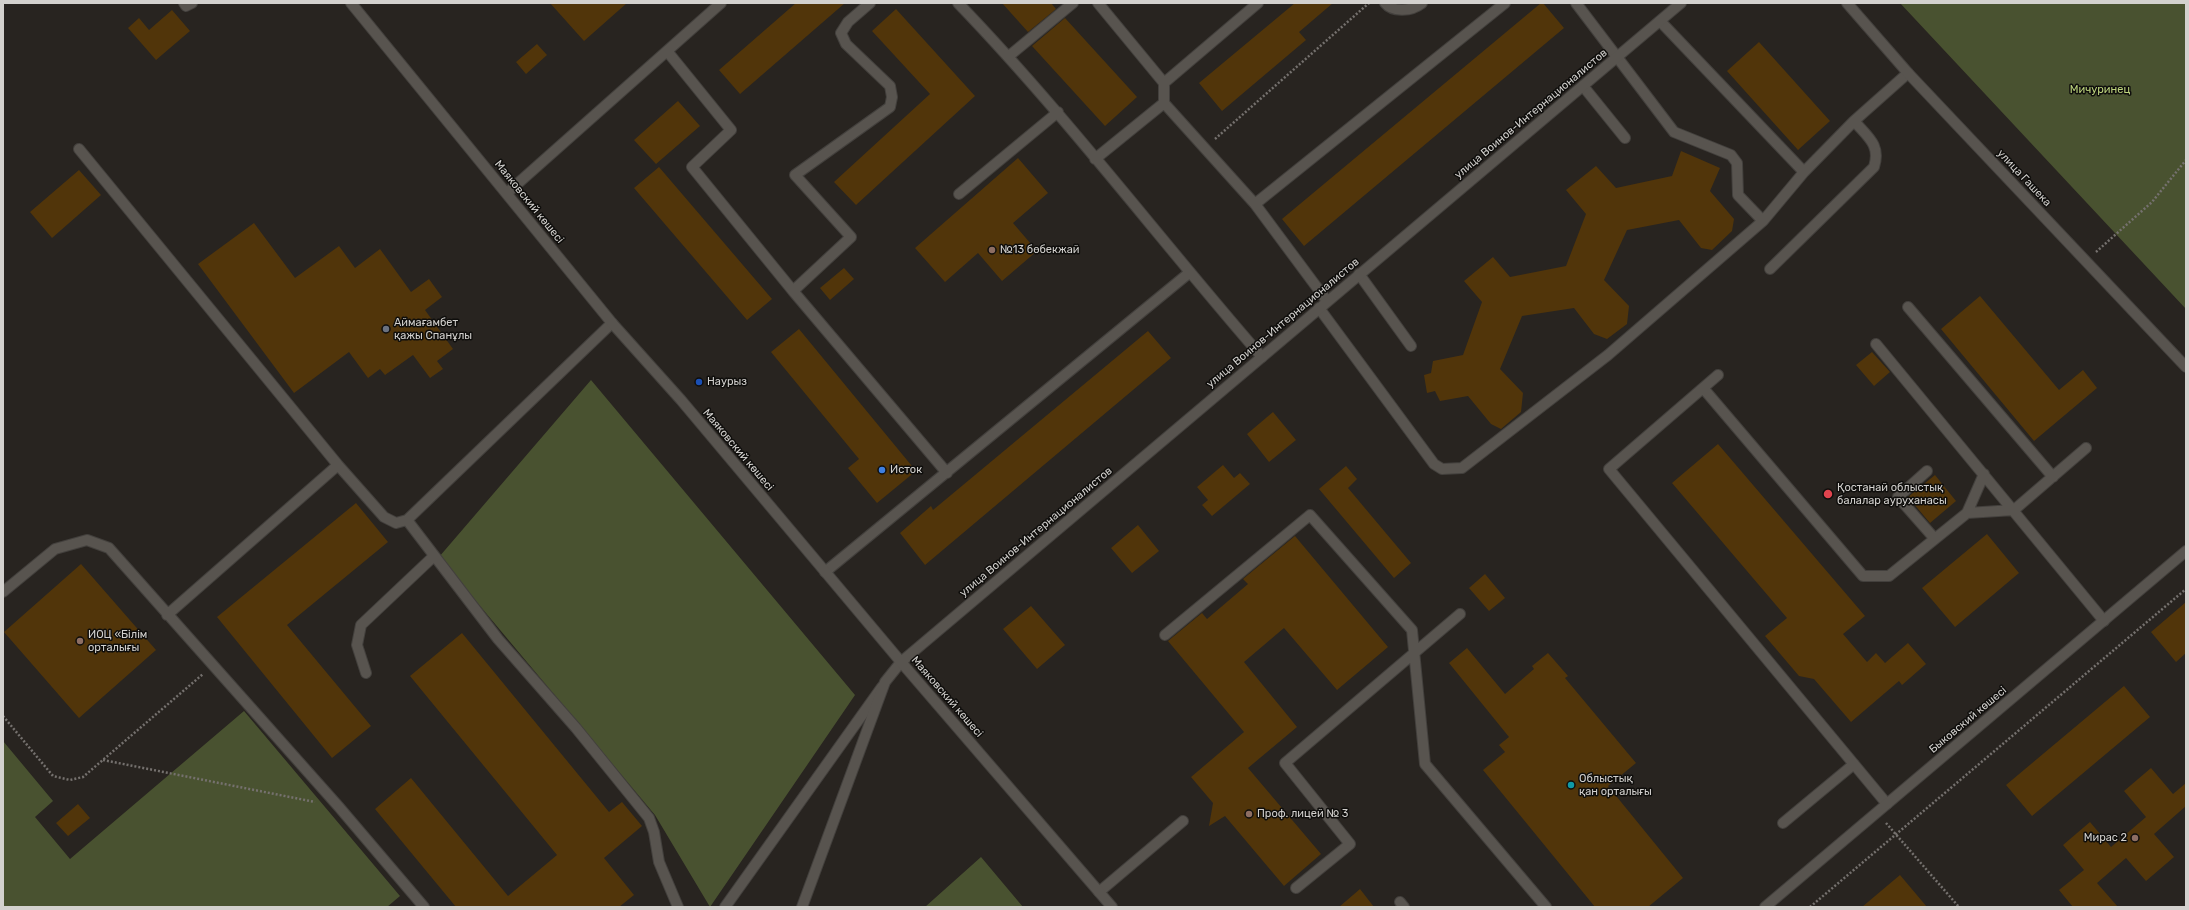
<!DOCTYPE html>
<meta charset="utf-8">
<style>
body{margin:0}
#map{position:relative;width:2189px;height:910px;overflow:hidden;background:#282420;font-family:Rubik,sans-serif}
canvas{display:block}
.frame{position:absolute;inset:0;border:4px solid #d3d1ce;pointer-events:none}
</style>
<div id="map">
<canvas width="2189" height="910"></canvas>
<div class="frame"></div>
</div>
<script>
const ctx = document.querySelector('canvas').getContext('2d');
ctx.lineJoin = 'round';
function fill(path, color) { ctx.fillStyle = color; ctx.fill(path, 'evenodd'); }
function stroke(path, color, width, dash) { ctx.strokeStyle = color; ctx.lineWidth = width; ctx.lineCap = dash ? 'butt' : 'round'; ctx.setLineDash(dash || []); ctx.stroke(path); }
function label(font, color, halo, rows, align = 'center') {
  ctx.font = font + ' Rubik,sans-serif'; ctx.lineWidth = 3; ctx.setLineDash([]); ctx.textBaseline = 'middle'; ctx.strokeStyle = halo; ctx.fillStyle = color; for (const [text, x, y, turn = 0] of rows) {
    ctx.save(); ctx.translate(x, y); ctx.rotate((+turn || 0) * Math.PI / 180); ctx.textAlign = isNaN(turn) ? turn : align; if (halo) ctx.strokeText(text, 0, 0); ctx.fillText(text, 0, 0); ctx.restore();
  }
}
fill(new Path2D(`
 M1900,3H2186V309Z
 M591,380L855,695L710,907L655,815L439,557Z
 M244,711L400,896L387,907H3V741L53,801L35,817L70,859Z
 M981,857L1023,907H925Z`), '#495230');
fill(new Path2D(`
 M550,3H627L584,41Z
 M796,3H845L740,94L719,70Z
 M1002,3H1051L1056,9L1028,32Z
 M1295,3H1333L1299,32L1306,40L1222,111L1199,83Z
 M1541,3H1543L1564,28L1304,246L1282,219Z
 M896,9L975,96L856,205L834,182L930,94L872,31Z
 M172,10L190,31L156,60L128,28L139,18L149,30Z
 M1065,18L1137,97L1105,126L1032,46Z
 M1759,42L1830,121L1798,150L1727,71Z
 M537,44L547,55L526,74L516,62Z
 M678,101L700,126L656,164L634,140Z
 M1681,151L1720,168L1710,191L1734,219L1732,231L1712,250L1701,248L1679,220L1627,230L1604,280L1629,306L1627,324L1607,339L1594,334L1574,308L1522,316L1500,369L1523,393L1521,412L1501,429L1491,424L1468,396L1440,401L1435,391L1427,393L1424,375L1431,373L1433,361L1463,355L1482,302L1464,281L1493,257L1510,277L1566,266L1586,214L1566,190L1596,166L1616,188L1672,176Z
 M1018,158L1048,193L1013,223L1037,251L1002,281L978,253L945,282L915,248Z
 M659,167L772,299L747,320L634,188Z
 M79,170L101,195L52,238L30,212Z
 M254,223L295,278L339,246L355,268L380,249L411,292L429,279L442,297L425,310L453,349L437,361L443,369L430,378L413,355L385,375L380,369L368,378L349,352L294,393L198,264Z
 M844,268L854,279L830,300L820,288Z
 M1980,296L2059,390L2083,370L2097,388L2034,441L1941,329Z
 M799,329L916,471L877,503L848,468L859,459L771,352Z
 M1148,331L1171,358L925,565L900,533L931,506L933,510Z
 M1872,352L1890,372L1874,386L1856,365Z
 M1273,412L1296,440L1269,462L1247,434Z
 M1718,444L1865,616L1843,634L1867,662L1876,653L1885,663L1908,643L1926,664L1902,685L1899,681L1851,722L1814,679L1799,676L1765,636L1787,618L1672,483Z
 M1223,465L1234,478L1240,473L1250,484L1212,516L1202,505L1208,500L1197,487Z
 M1346,466L1357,479L1348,488L1411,563L1394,578L1319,489Z
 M1935,475L1956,501L1930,523L1908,497Z
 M356,503L388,542L287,625L371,726L332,758L217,617Z
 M1138,525L1159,551L1132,573L1111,548Z
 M1987,534L2019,573L1955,627L1922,588Z
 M1295,536L1388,647L1337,690L1284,628L1244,662L1297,727L1248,768L1321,854L1284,886L1225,816L1209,826L1213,803L1191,777L1244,732L1168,641L1202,613L1207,619L1248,584L1243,579Z
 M81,564L156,650L79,718L4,632Z
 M1485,574L1505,598L1489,611L1469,588Z
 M2186,602V653L2176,662L2151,632Z
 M1031,606L1065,645L1037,669L1003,629Z
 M462,633L609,812L622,802L642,826L604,858L634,895L619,907H456L375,809L411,778L508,896L557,855L410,676Z
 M1467,648L1505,694L1534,669L1532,666L1548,653L1568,676L1565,678L1636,763L1608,786L1683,878L1648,907H1595L1483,770L1505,752L1499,745L1509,737L1449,663Z
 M2124,686L2150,717L2032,816L2006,785Z
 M2151,768L2173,794L2186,783V806L2154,834L2174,857L2146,881L2126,858L2097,883L2118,907H2073L2059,890L2084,870L2063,845L2090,822L2111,847L2146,817L2124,791Z
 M78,804L90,818L68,836L56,823Z
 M1900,875L1927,907H1862Z
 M1360,889L1374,907H1339Z`), '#51350a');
const service = new Path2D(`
 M184,3L186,6L192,3
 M958,3C1066,115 1160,240 1262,357
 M1098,3L1164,83
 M1258,3L1164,83V103L1255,204L1327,301
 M1385,3C1393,13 1412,11 1422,3
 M1576,3L1674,132L1731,155L1737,163L1738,195L1763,221
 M1660,21L1804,172
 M667,51L731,130L692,167L793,291L851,237L795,175L890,107L892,97L890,86L846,44L841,33L848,22L870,3
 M1009,56L1073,3
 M1583,86L1625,138
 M79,149L338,465L384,517L396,523L407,520L612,323
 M1095,159L1164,103
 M507,193L721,3
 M959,194L1058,112
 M1255,204L1505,3
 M1770,269L1874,167C1881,145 1868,137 1854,121
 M1359,274L1411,346
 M793,291L947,473
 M1908,307L2053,477
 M1319,308L1434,464L1442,469L1462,468L1608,355L1763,221L1804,172L1854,121L1908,73
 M1876,344L2104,621
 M1718,375L1609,469L1887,804
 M1703,388L1863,576H1889L1967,513L2014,510L2086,448
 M1927,471L1898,497L1935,539
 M1967,513L1984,474
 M407,520L498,639L576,728L649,818L654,832L659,862L678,907
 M825,572L1189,273
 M3,592L55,549L87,540L109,548L339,807L424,907
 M167,615L338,465
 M1165,635L1310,515L1412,630L1425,764L1546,907
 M366,673L357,645L361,625L434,556
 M1783,823L1854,764
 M1296,888L1350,844L1285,763L1460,614
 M1099,892L1183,821
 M1400,902L1404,907
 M725,907L882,687`);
const minor = new Path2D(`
 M802,907L885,682L901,662`);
const secondary = new Path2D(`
 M351,3L612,323L681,400L901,662L1112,907
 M1847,3L1908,73L2186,367
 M901,662L1681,3
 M1765,907L2186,551`);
stroke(service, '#43403d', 12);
stroke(minor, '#43403d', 12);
stroke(secondary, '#43403d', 12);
stroke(new Path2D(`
 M1215,139L1369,3
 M2096,252L2152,202L2186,160
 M3,716L53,776L70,780L83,777L203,674
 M103,760L315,802
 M1886,823L1959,907
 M1810,907L2186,589`), '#75716e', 2.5, [2, 2]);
stroke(service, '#58544f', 10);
stroke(minor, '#58544f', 10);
stroke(secondary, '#58544f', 10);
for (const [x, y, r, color] of [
 [992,250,4,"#8d6e63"],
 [386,329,4,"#6b7280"],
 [699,382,4,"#1a4fb4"],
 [882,470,4,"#3f7fe0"],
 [1828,494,5,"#e0444e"],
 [80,641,4,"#8d6e63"],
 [1571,785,4,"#0f9aa8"],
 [1249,814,4,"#8d6e63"],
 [2135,838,4,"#8d6e63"]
]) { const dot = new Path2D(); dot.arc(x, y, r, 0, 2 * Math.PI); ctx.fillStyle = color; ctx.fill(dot); stroke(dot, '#0f0e0c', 1.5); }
label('11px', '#bed57e', '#0f0e0c', [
 ["Мичуринец",2100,90]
]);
label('11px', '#d3d1ce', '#0f0e0c', [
 ["улица Воинов-Интернационалистов",1531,114,-40],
 ["улица Гашека",2024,178,47],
 ["Маяковский көшесі",529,202,51],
 ["улица Воинов-Интернационалистов",1283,323,-40],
 ["Маяковский көшесі",738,450,50],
 ["улица Воинов-Интернационалистов",1036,532,-40],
 ["Маяковский көшесі",947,697,49],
 ["Быковский көшесі",1968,720,-40]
]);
label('11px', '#d3d1ce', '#0f0e0c', [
 ["№13 бөбекжай",1000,250],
 ["Аймағамбет",394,323],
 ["қажы Спанұлы",394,336],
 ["Наурыз",707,382],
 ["Исток",890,470],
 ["Қостанай облыстық",1837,488],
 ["балалар ауруханасы",1837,501],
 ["ИОЦ «Білім",88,635],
 ["орталығы",88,648],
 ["Облыстық",1579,779],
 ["қан орталығы",1579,792],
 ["Проф. лицей № 3",1257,814],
 ["Мирас 2",2127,838,"right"]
], 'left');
</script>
